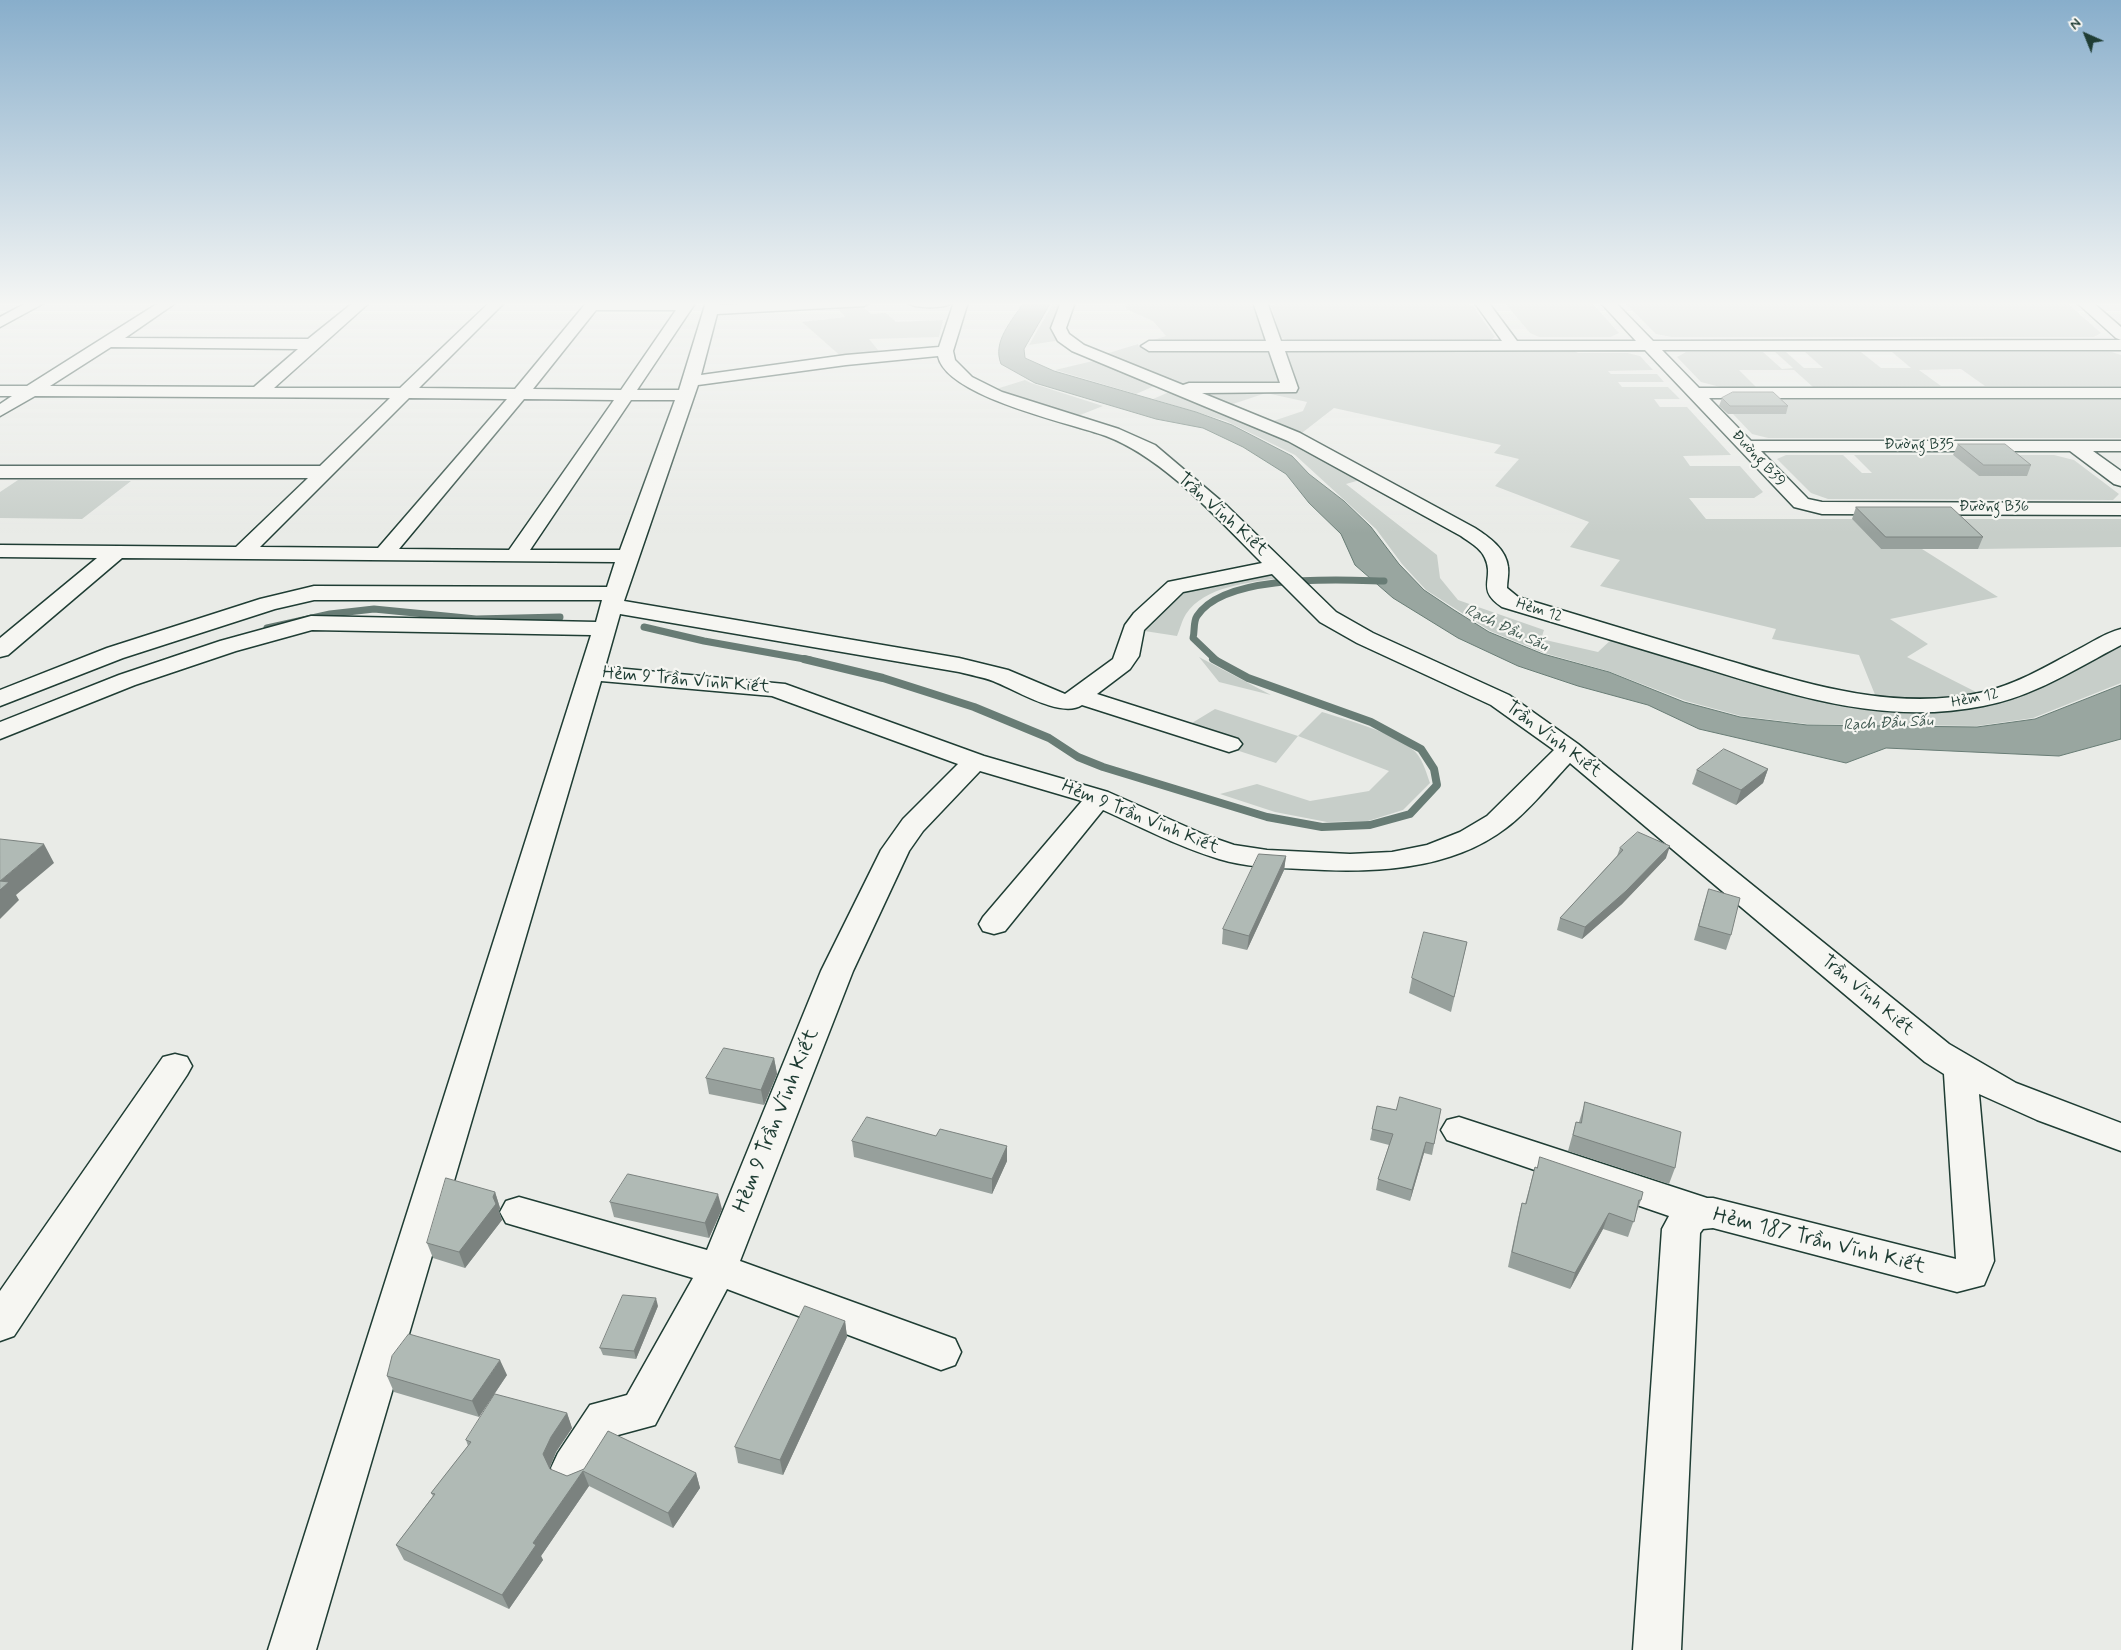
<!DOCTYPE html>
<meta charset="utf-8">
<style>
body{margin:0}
#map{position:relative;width:2121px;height:1650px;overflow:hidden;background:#e9ebe7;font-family:Mynerve,sans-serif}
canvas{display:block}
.north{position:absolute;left:2061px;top:10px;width:50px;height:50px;-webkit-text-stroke:4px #f6f6f2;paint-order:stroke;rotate:316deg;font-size:14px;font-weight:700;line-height:20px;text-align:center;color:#1f3d34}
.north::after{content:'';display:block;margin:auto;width:18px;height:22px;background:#1f3d34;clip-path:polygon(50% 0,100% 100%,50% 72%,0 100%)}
</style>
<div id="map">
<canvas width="2121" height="1650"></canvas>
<div class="north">N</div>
</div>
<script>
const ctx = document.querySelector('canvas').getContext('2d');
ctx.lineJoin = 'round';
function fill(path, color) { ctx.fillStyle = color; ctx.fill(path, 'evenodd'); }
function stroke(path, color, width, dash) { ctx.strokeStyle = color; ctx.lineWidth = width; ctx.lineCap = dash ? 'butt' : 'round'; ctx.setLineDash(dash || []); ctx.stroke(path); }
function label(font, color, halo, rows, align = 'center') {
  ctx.font = font + ' Mynerve,sans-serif'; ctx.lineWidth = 4.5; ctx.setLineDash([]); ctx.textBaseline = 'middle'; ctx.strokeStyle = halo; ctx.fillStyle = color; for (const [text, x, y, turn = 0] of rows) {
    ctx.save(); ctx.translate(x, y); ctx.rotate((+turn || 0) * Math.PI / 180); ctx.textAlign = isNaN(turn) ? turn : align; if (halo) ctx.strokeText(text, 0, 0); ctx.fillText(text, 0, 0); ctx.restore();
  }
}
fill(new Path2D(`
 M1054,302L1065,303L1062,340L1029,345Z
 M1125,302H1251L1266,343H1143L1166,336L1153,321L1126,309Z
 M1282,302L1465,303L1473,306L1495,337L1489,341H1291L1281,338L1271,306Z
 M1504,302H1591L1619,333L1611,337H1539L1530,333Z
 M1624,302H2066L2101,333L2094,337H1671L1656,334Z
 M860,304L871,314L886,313L896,322L943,320L939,337L869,339L882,355L844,359L802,322L845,317L836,306Z
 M1138,344L1139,347L1268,348L1282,385H1180L1102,355Z
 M1284,349H1571L1578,353H1628L1640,356L1653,370L1608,371L1611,374H1657L1664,382H1618L1622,387H1668L1680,399H1654L1660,407H1687L1731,455L1683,456L1690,466H1740L1763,492L1754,498H1689L1706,519H1852L1881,549H1922L1998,597L1890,619L1928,644L1907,657L1978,693L1938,702H1878L1859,655L1772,639L1776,629L1600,586L1620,560L1570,547L1589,522L1495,486L1519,459L1494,453L1501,445L1334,408L1298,436L1267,423L1303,411L1307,402L1266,393L1227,406L1190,391L1297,390Z
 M1686,352H1763L1782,369L1793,368L1775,352H1786L1804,368H1823L1805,352H1861L1881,368H1911L1892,352H2112L2121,355V386H1985L1961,369L1919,370L1941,386L1813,387L1794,370H1739L1756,387H1720L1701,382L1677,357Z
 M1097,360L1159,384L1136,394L1055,370Z
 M1025,380L1031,383L1103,406L1075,417L993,390Z
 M1176,389L1240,416L1367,478L1346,484L1437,555L1440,578L1458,600L1544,630L1541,639L1598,652L1614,637L1795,691L1949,709L2115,645L2121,647V683L2033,718L1977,726L1807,724L1741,716L1686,701L1608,671L1544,653L1490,631L1426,590L1402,564L1376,529L1295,455L1226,421L1153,399Z
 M1771,400H2121V438H1768L1752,434L1733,414H1785Z
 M1786,455H1843L1862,473H1872L1854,455H1953L1979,476L2000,455H2054L2074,460L2119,494L2113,500L1828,499L1811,493L1777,459Z
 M18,480L131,481L82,519L0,518V492Z
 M1946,519H2121V547L1978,549Z
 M1273,569L1279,578C1248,583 1205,586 1186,614C1182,620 1180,629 1177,636L1138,630L1180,589Z
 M1199,657L1271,695L1219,682Z
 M1215,709L1298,736L1322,712C1348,720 1391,732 1412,749C1422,756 1426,772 1430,783L1403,810L1368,821L1327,822L1275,812L1220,794L1257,784L1310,801L1369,791L1389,771L1298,736L1276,763L1236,750L1240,744L1187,726Z`), '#c7cec9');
const water = new Path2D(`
 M1024,302H1051L1024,349L1025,358L1054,371L1196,412L1232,425L1292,456L1309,474L1344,501L1371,527L1399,564L1424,590L1454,610L1489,632L1543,654L1609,672L1684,702L1740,717L1807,725L1977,727L2035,719L2121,685V739L2059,756L1886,748L1846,763L1699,729L1648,705L1578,686L1518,666L1458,638L1393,598L1355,565L1341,534L1309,503L1286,474L1243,447L1203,428L1156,419L1035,383L1001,364C992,341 1012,321 1024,302Z`);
fill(water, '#99a6a0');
stroke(water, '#687c75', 1);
stroke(new Path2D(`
 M644,627L704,641L810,660
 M267,628L330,614L374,609L476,619L560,617
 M1216,660L1193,638C1195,631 1193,622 1197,616C1225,573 1338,580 1384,581`), '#687c75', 7);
stroke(new Path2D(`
 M804,659L883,678L974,707L1049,738L1078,757L1103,767L1267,817L1322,827L1370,825L1410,814L1437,785L1434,769L1421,749L1371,722L1248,678L1213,659`), '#687c75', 8);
const minor = new Path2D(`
 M28,302H46L0,327V317Z
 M160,302H177L125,338L308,339L354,302H370L274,388H400L490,302H505L419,388L515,389L587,302H696L637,390H679L706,302H720L719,305L781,302H871L864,306L717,314L701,375L846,355L939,347L954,302H968L953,351L955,360L972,377L1002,392L1119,429L1155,445L1227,506L1336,612L1373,633L1509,695L1578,744L1949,1044L2016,1083L2121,1123V1151L2037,1120L1979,1094L1994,1261L1984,1285L1957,1292L1713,1228L1703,1229L1700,1233L1681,1650H1633L1662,1229L1669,1216L1447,1140L1441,1130L1447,1120L1459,1117L1707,1198H1713L1956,1259L1944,1074L1925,1062L1570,763C1551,783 1528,812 1506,828C1448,872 1370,873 1302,869C1274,868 1245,867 1219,859C1179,847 1141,827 1103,810L1005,931L994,934L983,931L979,924L983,917L1082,801L980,771L923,831L909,851L853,971L740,1261L955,1339L961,1352L955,1365L941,1370L727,1289L655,1425L618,1435L588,1483L573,1489L558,1483L551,1468L558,1453L590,1405L627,1395L693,1278L506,1223L500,1212L506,1201L519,1197L707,1250L821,971L881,850L903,819L958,764L772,696L601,681L316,1650H268L591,635L312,630L236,651L135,685L0,739V722L119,675L220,641L311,616L596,622L602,600H314L275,609L123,658L0,706V690L107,648L260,599L314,586L607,587L615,562L122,558L8,655L0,657V638L97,558L0,557V545L236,547L308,478H0V466H320L390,398L35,396L0,416V404L12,396H0V386H27ZM596,310H676L621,390L533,389ZM111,347L298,349L254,387L50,386ZM938,356C946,397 1070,423 1106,436C1164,458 1218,519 1262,563L1168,582L1134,613L1125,625L1113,659L1065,694L1008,670L959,658L624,601L698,385L846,365ZM409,398L507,399L378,548L260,547ZM524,399L614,400L509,550L399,549ZM631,400H675L620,550H530ZM1272,574L1320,622L1357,643L1491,705L1554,750L1487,816L1460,832L1427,845L1392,852L1350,854L1267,850L1234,845L1205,835L1108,792L984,756L785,684L605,667L620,614L959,672C970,675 983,677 993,681C1014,689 1061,719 1082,705L1229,752L1238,749L1242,744L1238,739L1097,694L1130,669L1139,656L1144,630L1183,592Z
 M907,302H953C948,309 912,309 907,302Z
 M1061,302H1075L1066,328L1069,334L1084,345L1183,385L1189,383H1280L1269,351H1149L1141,346L1149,341H1266L1253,302H1267L1281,341H1502L1474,302H1488L1517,341H1636L1600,302H1615L1653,341L2121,340V350H1662L1699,388H2121V398H1709L1751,441H2121V451H2093L2121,471V486L2114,484L2070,451H1761L1808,499L1822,502L2121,503V515L1822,514L1794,507L1645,350L1285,351L1298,388L1296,392L1202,393L1300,433L1475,528C1489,537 1506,549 1508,567C1509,574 1507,581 1507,588L1518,597C1583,617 1648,636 1713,656C1801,682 1891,713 1984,692C2017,684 2047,666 2077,650C2091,643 2105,633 2121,629V645C2077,668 2033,697 1983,706C1884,726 1792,695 1698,666C1633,646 1567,627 1502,607C1475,589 1495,579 1485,558C1481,548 1469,542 1461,536L1288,441L1072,351L1058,341L1051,328Z
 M2076,302H2092L2121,327V340L2116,338Z
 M175,1054L187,1057L192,1066L187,1075L14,1336L0,1341V1291L163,1057Z`);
stroke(minor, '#1f3d34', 3);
fill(minor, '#f6f6f2');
fill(new Path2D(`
 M1722,398L1788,406L1786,414H1728L1719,406Z
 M1958,444L2031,465L2027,476H1979L1953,455Z
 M1856,507L1983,537L1978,549H1881L1852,519Z
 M1768,769L1763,783L1736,805L1692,784L1697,770Z
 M1620,848L1666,858L1622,904L1582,939L1557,930L1560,918L1617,856Z
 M1286,856L1284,870L1247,950L1222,944L1223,929Z
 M1709,889L1731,935L1726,950L1694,940L1704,904Z
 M1467,942L1451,1012L1409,993L1412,978Z
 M774,1058L777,1074L764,1105L709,1094L706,1078Z
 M1585,1102L1675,1168L1669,1184L1568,1151L1576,1122H1579Z
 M1377,1106L1396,1110L1441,1109L1432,1155L1424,1153L1410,1201L1376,1190L1378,1179L1389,1145L1370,1140Z
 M936,1136L1007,1146V1161L992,1194L854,1157L852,1141Z
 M1535,1167L1641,1200L1628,1237L1603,1229L1570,1289L1508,1267L1518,1219L1522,1203L1525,1204Z
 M495,1192L500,1208L499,1211L502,1220L465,1268L433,1258L427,1243Z
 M610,1202L722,1209L709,1238L614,1217Z
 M658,1306L636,1359L603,1355L600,1348Z
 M845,1321L847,1337L783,1475L738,1463L735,1447Z
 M507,1375L479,1417L394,1392L387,1376Z
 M567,1413L572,1428L556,1452L550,1468V1469L567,1476L584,1469L696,1473L700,1488L673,1528L589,1486L541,1556L543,1560L509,1609L404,1560L396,1545L433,1496L431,1493L468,1446L466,1440Z`), '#97a09c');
fill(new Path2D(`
 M1768,769L1763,783L1736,805L1741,790Z
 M44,844L54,863L16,895L19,900L0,919V881Z
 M1670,846L1666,858L1622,904L1582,939L1585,927Z
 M1286,856L1284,870L1247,950L1249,936Z
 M774,1058L777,1074L764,1105L761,1090Z
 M1426,1142L1424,1153L1410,1201L1412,1190Z
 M1007,1146V1161L992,1194V1179Z
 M495,1192L500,1208L499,1211L502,1220L465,1268L459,1252L493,1197Z
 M718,1194L722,1209L709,1238L705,1223Z
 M1609,1213L1603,1229L1570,1289L1575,1273Z
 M656,1298L658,1306L636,1359L634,1351Z
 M845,1321L847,1337L783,1475L780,1460Z
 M500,1360L507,1375L479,1417L472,1401Z
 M567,1413L572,1428L556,1452L549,1469L543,1454L551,1437Z
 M583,1471L589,1486L541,1556L543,1560L509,1609L502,1595L533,1543Z
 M696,1473L700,1488L673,1528L668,1513Z`), '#7b827f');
const building = new Path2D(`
 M1733,392H1773L1788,406H1730L1722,398Z
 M1958,444H2005L2031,465H1984Z
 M1856,507H1951L1983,537H1886Z
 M1724,749L1768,769L1741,790L1697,770Z
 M1638,832L1670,846L1626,891L1585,927L1560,918L1623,850L1620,848Z
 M0,839L44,844L0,881Z
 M1259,854L1286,856L1249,936L1223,929Z
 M0,881L9,882L0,890Z
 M1709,889L1740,898L1731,935L1699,926Z
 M1424,932L1467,942L1454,997L1412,978Z
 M724,1048L774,1058L761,1090L706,1078Z
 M1400,1097L1441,1109L1434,1144L1426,1142L1412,1190L1378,1179L1393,1134L1372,1129L1377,1106L1396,1110Z
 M1585,1102L1681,1132L1675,1168L1573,1135L1576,1122L1581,1123Z
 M867,1117L936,1136L940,1129L1007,1146L992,1179L852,1141Z
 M1540,1157L1643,1192L1641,1200H1639L1634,1222L1609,1213L1575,1273L1512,1252L1522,1203L1526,1204L1535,1167L1537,1168Z
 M628,1174L718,1194L705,1223L610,1202Z
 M446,1178L495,1192L493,1197L496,1204L459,1252L427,1243Z
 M623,1295L656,1298L634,1351L600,1348Z
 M805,1306L845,1321L780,1460L735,1447Z
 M409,1334L500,1360L472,1401L387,1376L392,1356Z
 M495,1394L567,1413L551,1437L543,1454L550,1469L567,1476L584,1469L608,1431L696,1473L668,1513L583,1471L533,1543L536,1545L502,1595L396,1545L435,1494L431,1493L471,1442L466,1440Z`);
fill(building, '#b0bab5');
stroke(building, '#7b827f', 1);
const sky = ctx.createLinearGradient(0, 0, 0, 533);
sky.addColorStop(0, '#88aecb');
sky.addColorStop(0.57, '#f5f6f4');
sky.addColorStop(1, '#f5f6f400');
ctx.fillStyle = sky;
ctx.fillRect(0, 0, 2121, 533);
label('15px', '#1f3d34', '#f6f6f2', [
 ["Đường B35",1919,446],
 ["Đường B39",1758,459,47],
 ["Đường B36",1994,508],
 ["Hẻm 12",1539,611,17],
 ["Hẻm 12",1975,699,-12]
]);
label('italic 16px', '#445c54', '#f6f6f2', [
 ["Rạch Đầu Sấu",1506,629,25],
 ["Rạch Đầu Sấu",1888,724,-3]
]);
label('18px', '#1f3d34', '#f6f6f2', [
 ["Trần Vĩnh Kiết",1222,515,42],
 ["Hẻm 9 Trần Vĩnh Kiết",686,681,5],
 ["Trần Vĩnh Kiết",1553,740,37],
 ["Hẻm 9 Trần Vĩnh Kiết",1140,818,22],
 ["Trần Vĩnh Kiết",1867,996,40]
]);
label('21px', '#1f3d34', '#f6f6f2', [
 ["Hẻm 9 Trần Vĩnh Kiết",777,1121,-68],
 ["Hẻm 187 Trần Vĩnh Kiết",1819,1242,14]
]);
</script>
